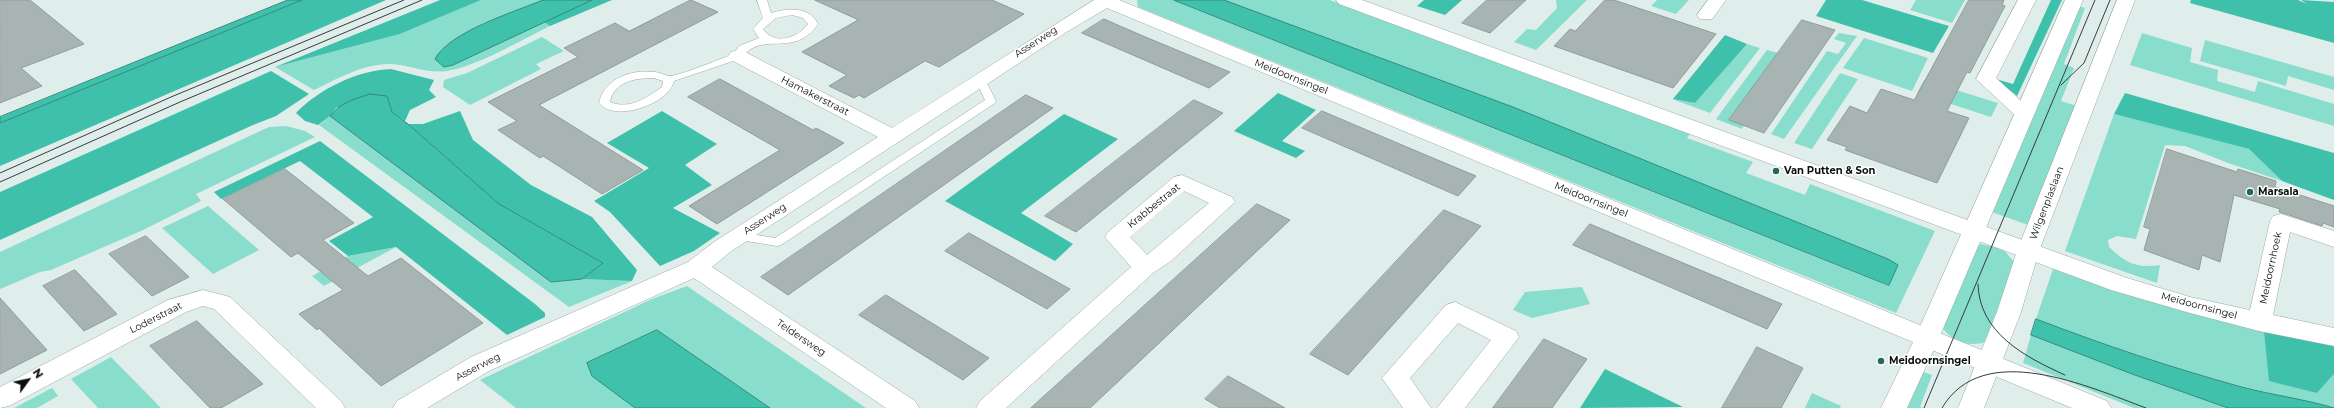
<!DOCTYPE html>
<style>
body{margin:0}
#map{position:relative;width:2334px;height:408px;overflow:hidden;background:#e0eeeb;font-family:Montserrat,sans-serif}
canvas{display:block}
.north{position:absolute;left:8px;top:360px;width:40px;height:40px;-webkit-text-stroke:3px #fff;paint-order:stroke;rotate:57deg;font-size:11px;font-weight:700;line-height:16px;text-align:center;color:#0a0e0d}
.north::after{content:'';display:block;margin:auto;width:14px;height:18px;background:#0a0e0d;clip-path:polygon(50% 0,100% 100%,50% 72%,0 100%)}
</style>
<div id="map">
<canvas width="2334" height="408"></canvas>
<div class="north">N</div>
</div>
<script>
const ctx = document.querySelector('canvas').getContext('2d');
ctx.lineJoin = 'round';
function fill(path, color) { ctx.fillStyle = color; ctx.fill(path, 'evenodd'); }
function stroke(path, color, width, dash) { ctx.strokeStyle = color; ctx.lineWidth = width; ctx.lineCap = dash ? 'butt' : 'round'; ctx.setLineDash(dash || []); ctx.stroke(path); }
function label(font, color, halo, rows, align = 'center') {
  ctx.font = font + ' Montserrat,sans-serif'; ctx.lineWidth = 3; ctx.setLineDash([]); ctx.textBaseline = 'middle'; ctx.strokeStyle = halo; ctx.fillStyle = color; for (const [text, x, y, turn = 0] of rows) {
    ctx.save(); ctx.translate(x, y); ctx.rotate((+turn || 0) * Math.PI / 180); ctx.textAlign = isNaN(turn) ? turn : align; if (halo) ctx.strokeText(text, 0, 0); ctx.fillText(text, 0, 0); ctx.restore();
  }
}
fill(new Path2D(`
 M481,0H543C514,12 457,30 438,54L453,65L544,22L550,26C521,40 478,66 447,71C427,74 408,64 389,64C363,64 337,79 314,90L275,67L400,34Z
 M1137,0H1174L1888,285V259L1513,107L1224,0H1330L1690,134L1687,138L1753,162L1746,173L1805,195L1810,184L1935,231L1896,313L1138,7Z
 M1556,0H1587L1536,50L1514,42L1527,29L1536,30L1557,8Z
 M1657,0H1689L1676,14L1651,6Z
 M1916,0H1965L1952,23L1910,10Z
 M2078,6L2085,8L2064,64L2074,68L2061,101L2077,106L2031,226L1989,211Z
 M1839,33L1857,36L1784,139L1771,134L1827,51L1838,54L1846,43L1834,39Z
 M2142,33L2192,48L2190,62L2218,70L2217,81L2255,92L2258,81L2334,104V126L2130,65Z
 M542,37L564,51L536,64L541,69L470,105L443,87L444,80L467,73Z
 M1864,38L1928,58L1912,91L1843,68Z
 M2205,40L2334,77V90L2288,76L2286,86L2200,61Z
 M1747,44L1760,48L1710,113L1672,99L1695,103Z
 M1767,50L1778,53L1742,129L1716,119Z
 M1840,73L1858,79L1812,149L1794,143Z
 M1924,80L1998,103L1991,117L1917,93Z
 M2114,114L2249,149L2282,181L2228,163L2185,146L2165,145L2136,239L2117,236L2108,240L2109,247C2127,264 2136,268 2160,265L2157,283L2065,251Z
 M330,116L551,282L582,279L632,281L569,307L319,125Z
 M286,126L305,131L315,137L196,194L201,201L143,230L51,270L40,272L0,289V252L269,127Z
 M208,206L259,250L213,274L162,228Z
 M1981,244L2003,249L2015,263L1985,342C1967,348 1949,340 1940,324L1973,247Z
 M396,247L324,286L312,276L348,256Z
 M2053,269L2146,300L2264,330L2317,393L2334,374V408C2232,387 2133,357 2036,319Z
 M687,286L866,408H770L657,330L592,376L635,408H516L480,380L652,299Z
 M1582,287L1590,304L1532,318L1513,310L1525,292Z
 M2031,335L2132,374L2228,408H2134L2023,363Z
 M111,357L161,408H98L71,379Z
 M1921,371L1932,375L1920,407L1923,408H1905Z
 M52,388L58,396L37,408H14Z
 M1812,393L1841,406L1840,408H1805Z`), '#8dc');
fill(new Path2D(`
 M302,0H386L0,166V123Z
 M440,0H481L400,34L275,67Z
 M592,0H612L550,26L544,22Z
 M1424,0H1462L1445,15L1417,6Z
 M1826,0H1862L1949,26L1933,53L1816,16Z
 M2051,0H2062L2017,96L1996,79L2013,84Z
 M2191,0H2298L2307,4L2301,0L2334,2V43L2190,3Z
 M1725,35L1747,44L1695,103L1673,99Z
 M391,69L434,80L429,90L436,97L410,110L405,121L392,112L387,96L336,108L330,116L318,125L305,121L296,113C319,89 358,70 391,69Z
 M271,71L309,94L276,116L253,125L0,240V192Z
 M1278,93L1316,110L1282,141L1305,151L1296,158L1234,131Z
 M2125,93L2334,153V200L2282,181L2249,149L2114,114Z
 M460,111L473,140L531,185L592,217L637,270L632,281L582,279L603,263L499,204L408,124H423Z
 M662,111L717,144L685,165L712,185L673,208L720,233L694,251L660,266L610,212L594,201L649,168L607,143Z
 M1064,114L1118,139L1021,213L1073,244L1055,261L945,201Z
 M320,141L535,304L545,313V317L507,335L396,247L348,256L329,241L373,217L300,161L221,199L214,192Z
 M2264,330L2334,343V374L2317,393L2269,381Z
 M1605,369L1683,407L1580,408Z`), '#3fc0aa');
const water = new Path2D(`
 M288,0H302L0,123V117Z
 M543,0H592L453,65L444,67L435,59C449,32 514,12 543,0Z
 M1174,0H1224L1513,107L1888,259L1898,265L1889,285Z
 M370,94L387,96L392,112L408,124L499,204L603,263L582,279L551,282L330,116C340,103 354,99 370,94Z
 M2036,319C2104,345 2172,368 2242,387C2272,395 2304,399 2334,408H2228L2132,374L2031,335Z
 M657,330L770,408H635L592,376L587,363Z`);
fill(water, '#40c1ab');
stroke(water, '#308b7c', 1);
const building = new Path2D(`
 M0,0H30L84,44L21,68L42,86L0,103Z
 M691,0L718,12L539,105L643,170L602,194L543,156L540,158L498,130L517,121L488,102L578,57L564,48L615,23L629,31Z
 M815,0H992L1024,14L939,67L925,61L864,98L859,95L854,98L829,86L847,75L802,52L858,20Z
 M1487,0H1526L1490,33L1462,23Z
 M1605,0H1614L1716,34L1673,88L1554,46L1570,29L1575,31Z
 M1969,0H2004L2002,5L2005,6L1970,73L1967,72L1947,111L1969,118L1937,183L1845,150L1847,147L1827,140L1850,106L1867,113L1881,89L1914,100Z
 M1104,19L1143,36L1230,72L1209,88L1082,33Z
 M1802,20L1835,30L1764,133L1729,120Z
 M720,79L813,130L816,128L844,143L717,224L689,206L780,150L688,97Z
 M1026,95L1053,108L788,295L761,277Z
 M1194,100L1223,113L1076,232L1045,216Z
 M1322,111L1421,153L1476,176L1458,196L1302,128Z
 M2167,149L2237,172L2238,169L2276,181L2275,187L2334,206V227L2323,223L2322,226L2286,214L2279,212L2280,209L2234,195L2220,262L2202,255L2199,270L2144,250L2150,229L2144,227Z
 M285,169L354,223L323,240L368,276L401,258L483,323L381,386L319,328L317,330L299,314L343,290L298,253L291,257L223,199Z
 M1257,204L1290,220L1090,408H1031Z
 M1444,210L1481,226L1348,375L1310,354Z
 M1590,224L1652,250L1782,304L1767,329L1573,245Z
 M969,233L1070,289L1047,309L945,251Z
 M146,236L189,277L152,296L109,254Z
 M75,270L117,314L84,331L43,286Z
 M886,295L989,358L963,380L859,315Z
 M0,298L47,350L0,374Z
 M197,321L229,352L263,384L221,408H210L150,346Z
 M1544,339L1587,359L1552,408H1493Z
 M1757,347L1803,368L1781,408H1722Z
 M1228,376L1248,387L1285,408H1220L1205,399Z`);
fill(building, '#a7b4b1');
stroke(building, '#909c99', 1);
const service = new Path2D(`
 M757,0H767L771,13C788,8 809,6 818,24C793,60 762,29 742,58L674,81C669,104 615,123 599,103C604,78 632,69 655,72C660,72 665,76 670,76C682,75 720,59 734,54L739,46L759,38L753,29L763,18ZM792,15L803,18L808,24C798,38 774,46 763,29L776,18ZM654,78L663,81L662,87C646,98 630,110 610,102C614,81 636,78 654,78Z
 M980,76L985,79L996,101L995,103L781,245L777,246L734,239L732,236L738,232L775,238L985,100L975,79Z`);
const minor = new Path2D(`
 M1094,0H1119L2107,401L2111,408H2072L1107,8L1065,33L730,252L712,267L915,401L919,408H886L694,278L489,371L427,408H393L397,401L471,357L688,262L714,242L878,137L731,60L728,56L731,52L738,50L745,52L892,128Z
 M1336,0H1362L2127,278L2190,297L2250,310L2270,221L2273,216L2281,214L2334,231V247L2290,232L2273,315L2334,328V346L2259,331L2190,313L2111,290L1339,4Z
 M1708,0H1726L1712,19H1700L1697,15Z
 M2018,0H2036L1996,78L2033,112L2030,116L2023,118L2016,116L1976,79Z
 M1182,175L1232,197L1235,202L1171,261L1153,273L1006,408H976L980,401L1131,267L1105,237L1108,232L1174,177ZM1184,191L1209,203L1147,255L1130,237Z
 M203,290L230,297L341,401L345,408H316L214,309L203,306L186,312L9,406L0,408V387L168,300Z
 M1455,302L1516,331L1519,337L1465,408H1437L1491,340L1458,323L1410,378L1431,408H1403L1382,378L1446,305Z`);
const tertiary = new Path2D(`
 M2065,0H2083L1939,338L1907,408H1881L1915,338Z
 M2117,0H2135L2039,251L2021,312L1984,408H1958L1997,312L2017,251Z`);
stroke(service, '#9ca9a6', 1);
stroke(minor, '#9ca9a6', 1);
stroke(tertiary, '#9ca9a6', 1);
fill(service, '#fff');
fill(minor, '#fff');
fill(tertiary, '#fff');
stroke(new Path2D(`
 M2061,85L2084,63L2110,0
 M0,173L171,97L404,0
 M0,182L180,102L422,0
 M1978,284C1979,333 2025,357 2065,375
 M1924,408L2095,0
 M1942,408C1983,338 2089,387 2146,408`), '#373d3c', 1);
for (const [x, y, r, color] of [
 [1776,171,4,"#23695d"],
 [2250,192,4,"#23695d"],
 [1881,361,4,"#23695d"]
]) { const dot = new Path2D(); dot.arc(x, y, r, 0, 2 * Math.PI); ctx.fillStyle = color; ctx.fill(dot); stroke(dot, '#fff', 1.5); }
label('10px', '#0a0e0d', '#fff', [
 ["Asserweg",1036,42,-33],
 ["Meidoornsingel",1291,77,22],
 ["Hamakerstraat",815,96,27],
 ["Meidoornsingel",1591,200,22],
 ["Wilgenplaslaan",2047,203,-69],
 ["Krabbestraat",1154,206,-39],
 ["Asserweg",765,219,-33],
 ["Meidoornhoek",2271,268,-78],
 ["Meidoornsingel",2199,306,15],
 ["Loderstraat",156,318,-27],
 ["Teldersweg",801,338,34],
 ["Asserweg",478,367,-27]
]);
label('bold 10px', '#0a0e0d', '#fff', [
 ["Van Putten & Son",1784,171],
 ["Marsala",2258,192],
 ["Meidoornsingel",1889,361]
], 'left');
</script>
